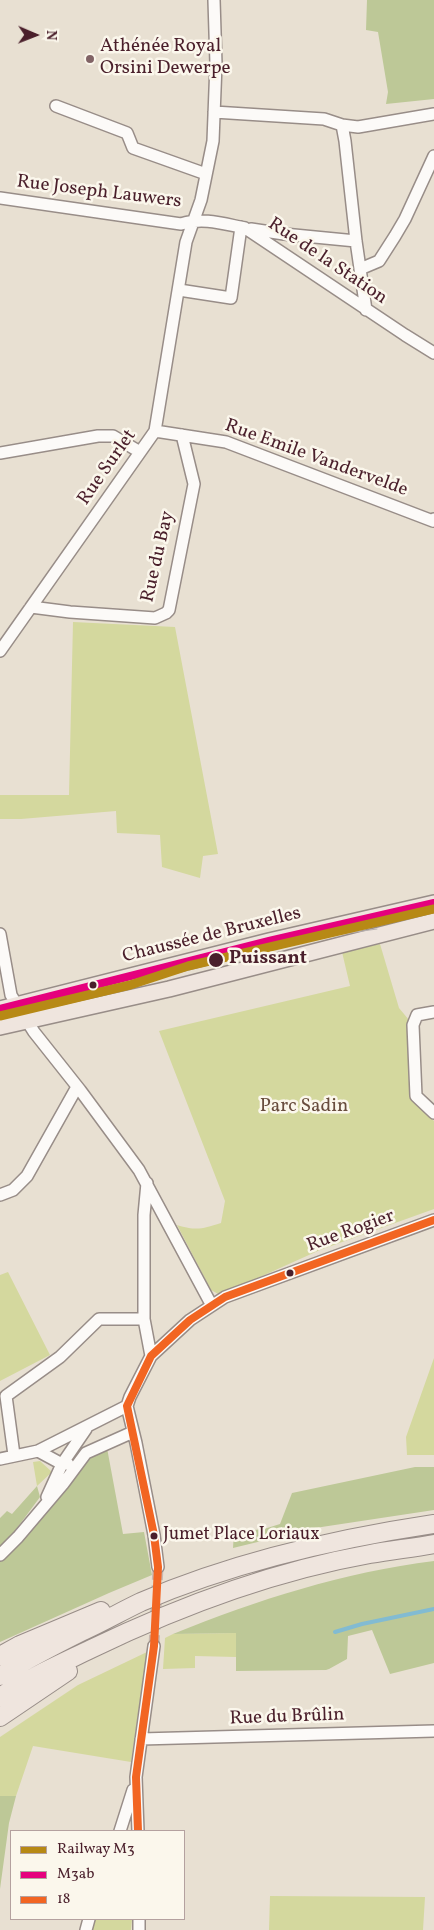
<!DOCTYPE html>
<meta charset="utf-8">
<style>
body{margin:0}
#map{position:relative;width:434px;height:1930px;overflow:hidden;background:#e8e0d2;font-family:Vollkorn,serif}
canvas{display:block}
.legend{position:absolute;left:10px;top:1830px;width:175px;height:90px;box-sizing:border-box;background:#fbf7ec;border:1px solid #b4a19f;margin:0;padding:6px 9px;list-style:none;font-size:15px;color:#4a1f2b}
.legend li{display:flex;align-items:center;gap:10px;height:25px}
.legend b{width:25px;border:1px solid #b4a19f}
.north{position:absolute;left:10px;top:10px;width:50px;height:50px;-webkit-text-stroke:4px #fbf7ec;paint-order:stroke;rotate:91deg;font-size:14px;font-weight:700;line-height:20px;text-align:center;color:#4a1f2b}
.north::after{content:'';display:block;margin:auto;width:18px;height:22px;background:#4a1f2b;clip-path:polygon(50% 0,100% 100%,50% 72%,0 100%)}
</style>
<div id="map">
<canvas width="434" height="1930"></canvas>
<ul class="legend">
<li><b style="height:6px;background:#b78915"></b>Railway M3</li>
<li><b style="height:6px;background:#e5007d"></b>M3ab</li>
<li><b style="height:6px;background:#f26522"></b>18</li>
</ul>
<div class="north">N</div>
</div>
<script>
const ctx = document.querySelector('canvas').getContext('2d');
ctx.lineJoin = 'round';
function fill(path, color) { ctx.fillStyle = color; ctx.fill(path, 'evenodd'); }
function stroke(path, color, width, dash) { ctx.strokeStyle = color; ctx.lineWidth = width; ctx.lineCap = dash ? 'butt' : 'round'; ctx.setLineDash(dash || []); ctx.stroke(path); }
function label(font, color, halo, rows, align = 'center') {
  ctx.font = font + ' Vollkorn,serif'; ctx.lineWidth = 5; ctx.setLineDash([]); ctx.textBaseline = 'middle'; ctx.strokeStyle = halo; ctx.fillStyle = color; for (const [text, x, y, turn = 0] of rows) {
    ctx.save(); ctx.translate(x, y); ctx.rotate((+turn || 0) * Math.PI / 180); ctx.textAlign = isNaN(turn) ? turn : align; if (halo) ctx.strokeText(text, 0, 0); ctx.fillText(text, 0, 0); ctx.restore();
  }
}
fill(new Path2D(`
 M73,622L175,627L218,854L203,856L200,878L162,867L160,835L117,833L116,811L21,819H0V795H69Z
 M380,944L399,1008L409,1020L412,1100L434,1121V1209L320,1250L220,1295L211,1290L177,1225C197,1231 202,1229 221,1223L225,1201L159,1031L350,986L342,952Z
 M8,1272L50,1355L0,1381V1275Z
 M434,1358V1455H407L406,1437Z
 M40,1461L52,1472L37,1486L33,1462Z
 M236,1633V1657L195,1656V1668L163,1669L165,1638L173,1634Z
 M147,1652L131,1762L33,1746L16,1796H0V1737L78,1685Z
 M270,1896L425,1897L423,1930H269Z
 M93,1919H132L131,1930H91Z`), '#d4d89e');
fill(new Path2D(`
 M367,0H434V99L386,104L388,92L378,32L366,30Z
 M107,1448L123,1534L144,1532L152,1575L109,1593L0,1642V1555L69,1477L96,1452Z
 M415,1467H434V1510L315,1528L233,1548L234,1532L264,1529L280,1524L292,1493Z
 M37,1486L40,1497L0,1551V1518L7,1511L12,1514Z
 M434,1561V1663L390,1674L372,1630L348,1636L347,1659L329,1669L326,1670L236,1671V1633L173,1634C257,1600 344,1572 434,1561Z
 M0,1796H16L9,1823L0,1889Z`), '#bdc897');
stroke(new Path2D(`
 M335,1632L362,1624L434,1609`), '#82bbd2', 4);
stroke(new Path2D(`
 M154,1646L158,1567`), '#c8b9b1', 11, [11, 5.5]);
const minor = new Path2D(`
 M56,106L127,133L133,148L206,174
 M214,112L324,119L342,125L358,127L434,114
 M342,125L345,141L356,241L366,310
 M0,198L181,224C203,217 224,224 245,228L405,335L434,353
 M251,229L284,234L356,241
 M360,269L379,261L395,236L405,219L434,156
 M179,290L231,298L241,227
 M155,431L226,442L433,521L434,519
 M0,453L98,436H113L140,452
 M31,607L70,612L155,618L166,613L169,610L194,484L182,435
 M0,651L155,431L186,242L201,200L213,141L216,64L214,0
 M0,934L11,995L17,1005L34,1032L80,1090L139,1170L211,1304
 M434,1012L417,1015L413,1025L416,1096L434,1113
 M147,1183L144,1215V1319L151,1356
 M0,1195L13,1190L27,1176L77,1087
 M38,1451L62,1464H68
 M14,1455L6,1396L60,1357L99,1319H144
 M0,1459L38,1451L127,1406
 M47,1497L62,1464L86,1429
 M0,1555L18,1537L63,1484L86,1453L133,1432
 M158,1567L154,1535L136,1443L127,1406L130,1397L151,1356L190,1320L225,1297L434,1220
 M141,1739L434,1731
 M120,1831L133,1790
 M138,1831L136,1777L154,1646
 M86,1930L89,1919
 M139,1930V1919`);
const major = new Path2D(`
 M0,1009L269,941L434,903
 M0,1027L169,989L434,921`);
const highway = new Path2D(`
 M0,1656L20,1645L101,1611
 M0,1676C27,1659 55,1645 83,1631C103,1622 122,1611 141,1602C234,1562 334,1539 434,1524
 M0,1697C28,1678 60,1664 91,1649C178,1607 274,1571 370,1554C391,1550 413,1548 434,1544
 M0,1717L68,1671`);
stroke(minor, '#988d88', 14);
stroke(major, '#988d88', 18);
stroke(highway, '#988d88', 20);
stroke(minor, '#fcfaf8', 11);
stroke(major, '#efe5de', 15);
stroke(highway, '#efe5de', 18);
stroke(new Path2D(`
 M313,938L377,929`), '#b9b3b3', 1);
stroke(new Path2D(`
 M0,1009L269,941L434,903`), '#e5007d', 8);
stroke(new Path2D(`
 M138,1831L136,1777L154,1646L158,1567L154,1535L127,1406L151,1356L190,1320L225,1297L434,1220`), '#f26522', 8);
stroke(new Path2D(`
 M0,1016L130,985L188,966L434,909`), '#b78915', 9);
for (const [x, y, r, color] of [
 [90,59,5,"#816365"],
 [216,960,8,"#4a1f2b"],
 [93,985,4.5,"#4a1f2b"],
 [290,1273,4.5,"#4a1f2b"],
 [154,1536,4.5,"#4a1f2b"]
]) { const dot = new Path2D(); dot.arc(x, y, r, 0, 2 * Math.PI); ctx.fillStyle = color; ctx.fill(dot); stroke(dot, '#fbf7ec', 2); }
label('18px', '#4a1f2b', '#fbf7ec', [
 ["Jumet Place Loriaux",163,1536]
], 'left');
label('19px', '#4a1f2b', '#fbf7ec', [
 ["Athénée Royal",100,48],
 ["Orsini Dewerpe",100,70]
], 'left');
label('19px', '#4a1f2b', '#fbf7ec', [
 ["Rue Joseph Lauwers",99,193,7],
 ["Rue de la Station",327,262,34],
 ["Rue Emile Vandervelde",316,459,20],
 ["Rue Surlet",108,468,-55],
 ["Rue du Bay",159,557,-77],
 ["Chaussée de Bruxelles",212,936,-14],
 ["Rue Rogier",351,1232,-20],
 ["Rue du Brûlin",287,1718,-2]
]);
label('bold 19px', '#4a1f2b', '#fbf7ec', [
 ["Puissant",229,960]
], 'left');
label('19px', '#684c3d', '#fbf7ec', [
 ["Parc Sadin",304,1108]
]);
</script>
